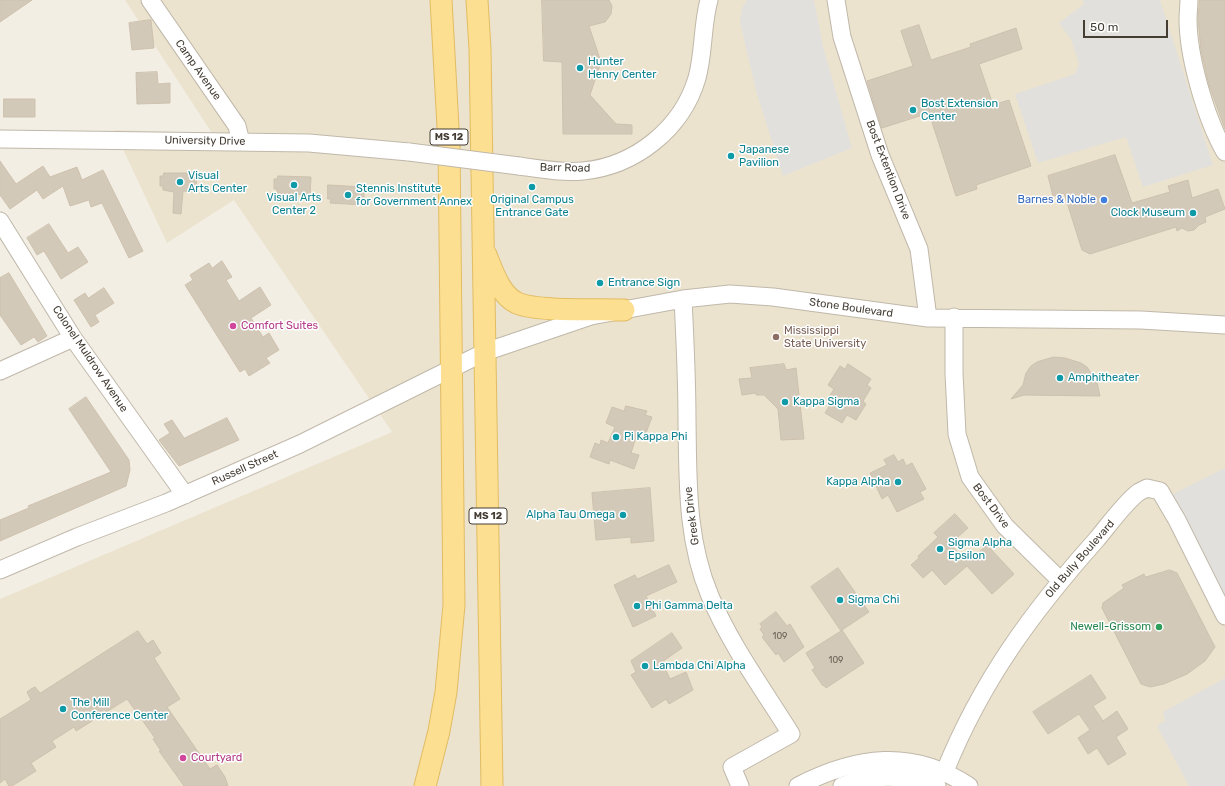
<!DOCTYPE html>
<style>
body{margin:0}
#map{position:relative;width:1225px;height:786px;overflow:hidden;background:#f2eee4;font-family:Rubik,sans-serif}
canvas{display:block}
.scale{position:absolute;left:1083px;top:20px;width:85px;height:18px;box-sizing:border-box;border:2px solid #443d34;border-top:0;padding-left:5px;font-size:12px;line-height:14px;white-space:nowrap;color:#443d34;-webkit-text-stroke:3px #fff;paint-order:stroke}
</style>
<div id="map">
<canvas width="1225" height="786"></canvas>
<div class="scale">50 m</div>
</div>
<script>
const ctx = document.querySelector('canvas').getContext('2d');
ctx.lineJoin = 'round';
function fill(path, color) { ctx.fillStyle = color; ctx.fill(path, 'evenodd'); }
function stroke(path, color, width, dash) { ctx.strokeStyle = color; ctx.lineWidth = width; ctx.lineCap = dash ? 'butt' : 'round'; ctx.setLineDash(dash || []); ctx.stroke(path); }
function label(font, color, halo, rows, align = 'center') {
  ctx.font = font + ' Rubik,sans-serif'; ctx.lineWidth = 3; ctx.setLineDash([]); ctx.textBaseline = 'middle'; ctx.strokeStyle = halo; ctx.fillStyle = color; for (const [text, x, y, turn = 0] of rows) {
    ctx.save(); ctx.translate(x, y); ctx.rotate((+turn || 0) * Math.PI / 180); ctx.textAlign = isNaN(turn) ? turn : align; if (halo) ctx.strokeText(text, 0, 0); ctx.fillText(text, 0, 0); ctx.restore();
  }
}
fill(new Path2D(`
 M125,0H1225V786H0V599L392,432L234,200L167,243L114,130L212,133Z`), '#ebe3ce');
fill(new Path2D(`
 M747,0H814L823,46L852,148L783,176L757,94L740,23L742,8Z
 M1083,0H1160L1213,165L1143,187L1126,137L1038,163L1015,94L1075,74L1079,64L1071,39L1059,23L1084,4Z
 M1225,468V601L1173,494Z
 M1225,678V786H1189L1157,726L1165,721L1163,712Z`), '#e2e0dc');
const building = new Path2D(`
 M0,0H32L0,22Z
 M542,0H609L612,6L611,14L605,22L589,26L601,62L590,95L616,124L632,125V134H563L562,62L544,61Z
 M1200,0H1225V129L1209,85L1201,50L1198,19Z
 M151,20L154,48L132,50L129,23Z
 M919,25L931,60L971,47L970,44L1016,28L1022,49L979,64L993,105L1009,100L1031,166L976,185L977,189L956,196L929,113L882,128L867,81L913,66L901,31Z
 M157,72L158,84L170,83V103L137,104L136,73Z
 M4,99H35V117H4Z
 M1115,155L1132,203L1170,192L1168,186L1188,180L1192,198L1218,189L1225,209L1205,217L1206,222L1199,225L1194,230L1188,231L1182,228L1177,231L1176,227L1090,254L1082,250L1064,193L1053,196L1048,176Z
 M0,161L16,184L43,166L50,177L77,167L82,180L103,170L143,251L129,258L102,203L91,207L89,200L70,206L63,186L43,199L37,190L10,209L0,195Z
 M164,173H197L196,192L183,191L181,214L173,213L174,192L163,190V186H160V176H163Z
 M278,176L311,177L310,195L277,193V189H274V179H277Z
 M328,185L364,187V205L330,203L331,199H328Z
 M49,224L68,253L78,247L88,262L61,279L44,251L37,255L27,238Z
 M222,261L232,277L226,280L239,301L260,287L271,305L251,318L263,337L269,333L279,350L266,358L270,363L249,376L245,369L240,372L185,285L193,280L190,275L209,263L212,268Z
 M9,273L47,336L38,342L34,337L21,345L0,315V278Z
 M104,288L114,303L95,315L99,322L91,327L74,300L85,293L88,298Z
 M1054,357L1065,358L1081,363L1087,367L1097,382L1100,396L1024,395L1011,399L1023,385L1026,373L1031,366L1037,362Z
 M784,364L786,370L796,368L804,439L781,440L778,409L764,395H756V393L742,395L739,379L752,378L750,368Z
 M848,364L871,379L867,385L871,388L863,401L866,404L856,420L847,415L842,423L825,413L831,403L827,400L834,389L828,385L840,366L845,369Z
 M86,397L129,460L130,470L126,486L0,541V520L29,508L28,506L111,472L69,409Z
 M626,406L647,411L645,415L652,417L646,433L639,430L637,434L631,453L639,455L634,469L610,460L609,464L590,457L595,443L600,445L601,440L608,443L615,427L606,423L612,407L624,411Z
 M227,418L239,440L179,466L159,440L170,433L164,424L172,420L184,438Z
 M894,455L898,462L903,459L906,466L912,463L926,489L920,492L924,499L897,512L888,495L882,499L870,473L887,465L884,460Z
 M650,488L654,541L631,543V537L596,540L592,493Z
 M955,514L968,528L950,544L962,557L965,554L970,560L987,545L1014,574L992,594L967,566L945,585L932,570L923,578L911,565L919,558L918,556L938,537L934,533Z
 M669,565L677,582L646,596L656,616L633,627L614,585L635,575L637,579Z
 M838,568L869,612L842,630L864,663L826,688L824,685L823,686L812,670L815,668L806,653L841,631L811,587Z
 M1170,570L1177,573L1215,647L1205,661L1187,674L1164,684L1150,687L1141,684L1102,608L1103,603L1124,588L1122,585L1144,574L1145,577Z
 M776,612L787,626L790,624L804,647L784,662L778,653L776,655L762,637L764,635L760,629L762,627L760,624Z
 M138,631L147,644L153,640L161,653L154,658L180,699L167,707L210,769L217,765L225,777L228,786H184L159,751H161L153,739L155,738L127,699L76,731L74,727L52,741L56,747L31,763L36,771L12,786H9L5,779L0,783V719L31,700L27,692L31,689L35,687L40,693Z
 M672,633L682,648L662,662L670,679L686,672L693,690L669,704L666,699L652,708L631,675L636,672L631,661Z
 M1091,675L1106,698L1093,706L1103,721L1117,711L1128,729L1116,737L1126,754L1108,765L1097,748L1088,754L1078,738L1090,730L1079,714L1048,734L1033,712Z`);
fill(building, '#d3c9b9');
stroke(building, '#cec1ad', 1);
const minor = new Path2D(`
 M150,0L237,126L241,142
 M836,0L842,37L880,155L919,249L928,318
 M1189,0C1189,6 1188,12 1188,19C1188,57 1206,119 1225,152
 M0,139L309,143L409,152
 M519,166C540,169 562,173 583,171C635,166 682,129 697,78C704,53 702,25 709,0
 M0,221L73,338L185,495
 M683,299C685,339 687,379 687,420C688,480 686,539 710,596C730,644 763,689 791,734L732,767L740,786
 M954,317V373L957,434L970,477L1005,526L1060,580
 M0,371L73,338
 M0,570L77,537L166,503L300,444L485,352L591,316L683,299L730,294L773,297L928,318L1141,320L1225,325
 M945,771C982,680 1032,612 1097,539C1108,526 1126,501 1139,492L1147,488L1160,491L1177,520L1225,616
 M798,786C856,756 912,748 969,786
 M842,786C873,774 905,775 937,786`);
const major = new Path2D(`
 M477,0L480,49L492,786
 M486,255C493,272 500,295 517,303C538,312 599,309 624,310
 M425,786L439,731L446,692L454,605L449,145L441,0`);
stroke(minor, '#c0b8aa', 19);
stroke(major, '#e2bc62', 23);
stroke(minor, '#fff', 17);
stroke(major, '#fddf92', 21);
const minorBridge = new Path2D(`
 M409,152L519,166`);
stroke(minorBridge, '#c0b8aa', 19, []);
stroke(minorBridge, '#fff', 17);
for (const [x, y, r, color] of [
 [580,68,4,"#0f9aa8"],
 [913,110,4,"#0f9aa8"],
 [731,156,4,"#0f9aa8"],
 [180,182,4,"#0f9aa8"],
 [294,185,4,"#0f9aa8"],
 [532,187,4,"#0f9aa8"],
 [348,195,4,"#0f9aa8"],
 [1104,200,4,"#3f7fe0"],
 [1193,213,4,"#0f9aa8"],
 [600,283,4,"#0f9aa8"],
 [233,326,4,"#d1479c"],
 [776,337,4,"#8d6e63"],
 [1060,378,4,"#0f9aa8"],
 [785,402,4,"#0f9aa8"],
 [616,437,4,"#0f9aa8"],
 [898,482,4,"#0f9aa8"],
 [623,515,4,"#0f9aa8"],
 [940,549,4,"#0f9aa8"],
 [840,600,4,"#0f9aa8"],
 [637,606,4,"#0f9aa8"],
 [1159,627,4,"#2e9e5b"],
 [645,666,4,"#0f9aa8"],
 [63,709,4,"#0f9aa8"],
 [183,758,4,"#d1479c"]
]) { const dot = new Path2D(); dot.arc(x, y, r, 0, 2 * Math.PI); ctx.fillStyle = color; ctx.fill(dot); stroke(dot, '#fff', 1.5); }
label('9px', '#686055', null, [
 ["109",780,636],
 ["109",836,660]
]);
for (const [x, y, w] of [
 [449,137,38],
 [488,516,38]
]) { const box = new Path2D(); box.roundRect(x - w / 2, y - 8, w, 16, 3); ctx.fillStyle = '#fff'; ctx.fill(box); stroke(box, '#443d34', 1); }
label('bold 10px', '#443d34', null, [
 ["MS 12",449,137],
 ["MS 12",488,516]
]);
label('11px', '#0d838f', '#fff', [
 ["Hunter",588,62],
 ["Henry Center",588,75],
 ["Bost Extension",921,104],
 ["Center",921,117],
 ["Japanese",739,150],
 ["Pavilion",739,163],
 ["Visual",188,176],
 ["Arts Center",188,189],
 ["Stennis Institute",356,189],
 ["for Government Annex",356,202],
 ["Visual Arts",294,198,"center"],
 ["Center 2",294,211,"center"],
 ["Original Campus",532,200,"center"],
 ["Entrance Gate",532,213,"center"],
 ["Clock Museum",1185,213,"right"],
 ["Entrance Sign",608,283],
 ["Amphitheater",1068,378],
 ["Kappa Sigma",793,402],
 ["Pi Kappa Phi",624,437],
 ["Kappa Alpha",890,482,"right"],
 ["Alpha Tau Omega",615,515,"right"],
 ["Sigma Alpha",948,543],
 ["Epsilon",948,556],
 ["Sigma Chi",848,600],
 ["Phi Gamma Delta",645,606],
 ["Lambda Chi Alpha",653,666],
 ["The Mill",71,703],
 ["Conference Center",71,716]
], 'left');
label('11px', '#443d34', '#fff', [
 ["Camp Avenue",198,70,55],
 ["University Drive",205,141,1],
 ["Barr Road",565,168,1],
 ["Bost Extention Drive",888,170,69],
 ["Stone Boulevard",851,308,8],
 ["Colonel Muldrow Avenue",90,359,56],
 ["Russell Street",245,468,-24],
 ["Bost Drive",991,506,53],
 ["Greek Drive",692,516,-97],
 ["Old Bully Boulevard",1080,559,-49]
]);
label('11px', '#366cbe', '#fff', [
 ["Barnes & Noble",1096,200]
], 'right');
label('11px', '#b23c85', '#fff', [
 ["Comfort Suites",241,326],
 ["Courtyard",191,758]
], 'left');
label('11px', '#785e54', '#fff', [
 ["Mississippi",784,331],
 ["State University",784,344]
], 'left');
label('11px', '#27864d', '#fff', [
 ["Newell-Grissom",1151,627]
], 'right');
</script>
